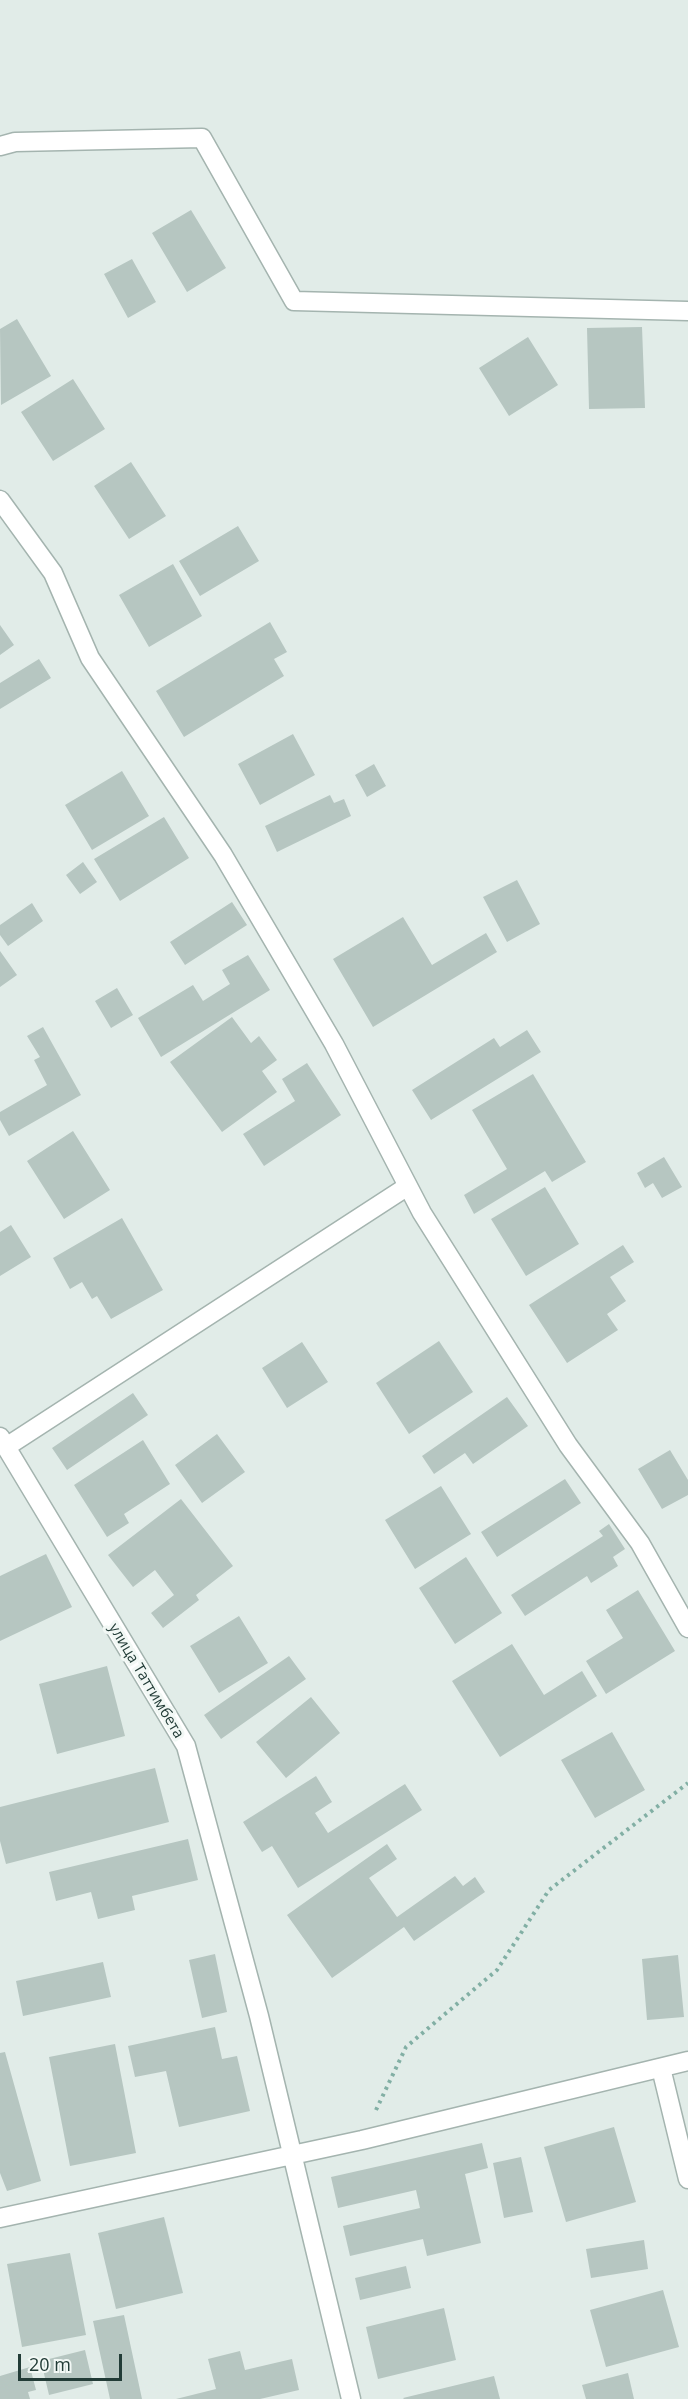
<!DOCTYPE html>
<meta charset="utf-8">
<style>
body{margin:0}
#map{position:relative;width:688px;height:2399px;overflow:hidden;background:#e1ece8;font-family:"Open Sans",sans-serif}
canvas{display:block}
.scale{position:absolute;left:18px;top:2354px;width:104px;height:27px;box-sizing:border-box;border:3px solid #223c37;border-top:0;padding-left:8px;font-size:18px;line-height:21px;white-space:nowrap;color:#223c37;-webkit-text-stroke:4px #f2f8f5;paint-order:stroke}
</style>
<div id="map">
<canvas width="688" height="2399"></canvas>
<div class="scale">20 m</div>
</div>
<script>
const ctx = document.querySelector('canvas').getContext('2d');
ctx.lineJoin = 'round';
function fill(path, color) { ctx.fillStyle = color; ctx.fill(path, 'evenodd'); }
function stroke(path, color, width, dash) { ctx.strokeStyle = color; ctx.lineWidth = width; ctx.lineCap = dash ? 'butt' : 'round'; ctx.setLineDash(dash || []); ctx.stroke(path); }
function label(font, color, halo, rows, align = 'center') {
  ctx.font = font + ' "Open Sans",sans-serif'; ctx.lineWidth = 6; ctx.setLineDash([]); ctx.textBaseline = 'middle'; ctx.strokeStyle = halo; ctx.fillStyle = color; for (const [text, x, y, turn = 0] of rows) {
    ctx.save(); ctx.translate(x, y); ctx.rotate((+turn || 0) * Math.PI / 180); ctx.textAlign = isNaN(turn) ? turn : align; if (halo) ctx.strokeText(text, 0, 0); ctx.fillText(text, 0, 0); ctx.restore();
  }
}
fill(new Path2D(`
 M191,210L226,268L187,292L152,233Z
 M132,259L156,302L128,318L104,274Z
 M17,319L51,376L1,405L0,329Z
 M642,327L645,408L589,409L587,328Z
 M528,337L558,385L509,416L479,368Z
 M73,379L105,429L53,461L21,412Z
 M131,462L166,516L129,539L94,486Z
 M238,526L259,561L200,596L179,561Z
 M173,564L202,616L149,647L119,595Z
 M270,622L287,652L274,659L284,676L184,737L156,691Z
 M0,625L14,645L0,655Z
 M39,659L51,678L0,709V683Z
 M293,734L315,775L260,805L238,764Z
 M374,764L386,786L367,797L355,775Z
 M122,771L149,816L92,850L65,805Z
 M330,795L334,803L344,799L351,816L277,852L265,826Z
 M164,817L189,858L120,901L94,859Z
 M83,862L97,882L80,894L66,875Z
 M517,880L540,924L507,942L483,897Z
 M232,902L247,925L185,965L170,942Z
 M32,903L43,921L8,946L0,935V925Z
 M403,917L432,965L486,933L497,952L373,1027L333,959Z
 M0,951L17,975L0,987Z
 M248,955L270,990L161,1057L138,1018L193,985L203,1001L230,984L222,970Z
 M117,988L133,1015L111,1028L95,1001Z
 M232,1017L251,1043L259,1036L277,1060L262,1071L277,1092L222,1132L170,1062Z
 M43,1027L81,1095L9,1136L0,1120V1112L47,1085L34,1060L40,1057L27,1036Z
 M527,1030L541,1052L431,1120L412,1090L494,1038L500,1047Z
 M307,1063L341,1115L264,1166L243,1134L295,1101L282,1079Z
 M533,1074L586,1162L552,1182L545,1171L474,1214L464,1195L507,1169L472,1110Z
 M73,1131L110,1190L64,1219L27,1161Z
 M664,1157L682,1187L662,1198L653,1183L645,1188L637,1173Z
 M545,1187L579,1244L526,1276L491,1219Z
 M122,1218L163,1290L111,1319L97,1296L92,1299L82,1282L70,1289L53,1258Z
 M11,1225L31,1257L0,1276V1232Z
 M623,1245L634,1262L610,1277L626,1301L607,1314L618,1330L567,1363L529,1305Z
 M439,1341L473,1392L409,1434L376,1383Z
 M302,1342L328,1382L287,1408L262,1368Z
 M133,1393L148,1415L67,1470L52,1448Z
 M507,1397L528,1426L473,1464L465,1453L434,1474L422,1456Z
 M217,1434L245,1472L202,1503L175,1465Z
 M143,1440L170,1484L124,1514L129,1523L107,1537L74,1485Z
 M670,1450L688,1480V1495L662,1509L638,1469Z
 M565,1479L581,1503L497,1557L481,1532Z
 M441,1486L471,1534L415,1569L385,1520Z
 M181,1499L233,1566L196,1595L199,1600L163,1628L151,1613L174,1595L155,1570L133,1587L108,1555Z
 M609,1524L625,1549L613,1557L618,1566L591,1583L587,1576L525,1616L511,1595L603,1536L599,1531Z
 M46,1554L72,1607L0,1641V1576Z
 M466,1557L502,1613L455,1644L419,1588Z
 M638,1590L675,1651L606,1694L586,1661L623,1638L606,1610Z
 M239,1616L268,1663L219,1693L190,1646Z
 M512,1644L544,1695L582,1671L597,1696L500,1757L452,1681Z
 M289,1656L306,1679L221,1739L204,1715Z
 M107,1666L125,1736L57,1754L39,1684Z
 M311,1697L340,1733L286,1778L256,1742Z
 M612,1732L645,1790L595,1818L561,1760Z
 M155,1768L169,1822L6,1864L0,1841V1807Z
 M316,1776L332,1802L315,1813L328,1833L405,1784L422,1810L298,1888L272,1846L262,1852L243,1822Z
 M188,1839L198,1880L132,1896L135,1910L98,1919L91,1892L56,1901L49,1872Z
 M387,1844L397,1859L369,1878L397,1917L455,1876L463,1886L475,1877L485,1892L414,1941L404,1927L332,1978L287,1915Z
 M215,1954L227,2012L202,2018L189,1960Z
 M678,1955L684,2017L647,2020L642,1959Z
 M103,1962L111,1997L23,2016L16,1981Z
 M215,2027L222,2059L237,2056L250,2111L179,2127L166,2071L135,2077L128,2046Z
 M115,2044L136,2153L70,2166L49,2057Z
 M5,2052L41,2181L7,2191L0,2173V2053Z
 M614,2127L636,2202L566,2222L544,2147Z
 M482,2143L488,2168L465,2174L481,2243L427,2256L423,2239L350,2256L343,2226L420,2208L416,2190L338,2208L331,2177Z
 M521,2157L533,2212L504,2218L493,2163Z
 M164,2217L183,2293L116,2309L98,2233Z
 M644,2240L648,2269L591,2278L586,2249Z
 M70,2253L86,2335L22,2347L7,2264Z
 M406,2266L411,2288L360,2300L355,2278Z
 M663,2290L679,2347L606,2367L590,2310Z
 M444,2308L456,2360L378,2379L366,2327Z
 M124,2315L142,2399H110L93,2321Z
 M85,2350L93,2384L49,2395L41,2361Z
 M240,2351L245,2370L292,2359L299,2390L260,2399H176L216,2389L208,2359Z
 M30,2367L36,2390L28,2392L30,2399H0V2376Z
 M628,2373L634,2399H586L582,2385Z
 M494,2376L500,2399H404L403,2398Z`), '#b6c6c1');
const minor = new Path2D(`
 M0,146L15,142L202,138L294,301L688,311
 M0,500L53,573L90,658L223,855L334,1044L422,1213L568,1445L640,1543L688,1628
 M0,1437L186,1746L259,2016L351,2399
 M6,1447L408,1186
 M661,2068L688,2179
 M0,2218L362,2140L688,2061`);
stroke(minor, '#a4b4af', 21);
stroke(new Path2D(`
 M376,2110L406,2047L497,1970L549,1890L688,1783`), '#82afa4', 4, [3, 4.5]);
stroke(minor, '#fff', 18);
label('15px', '#223c37', '#f2f8f5', [
 ["улица Таттимбета",146,1681,59]
]);
</script>
